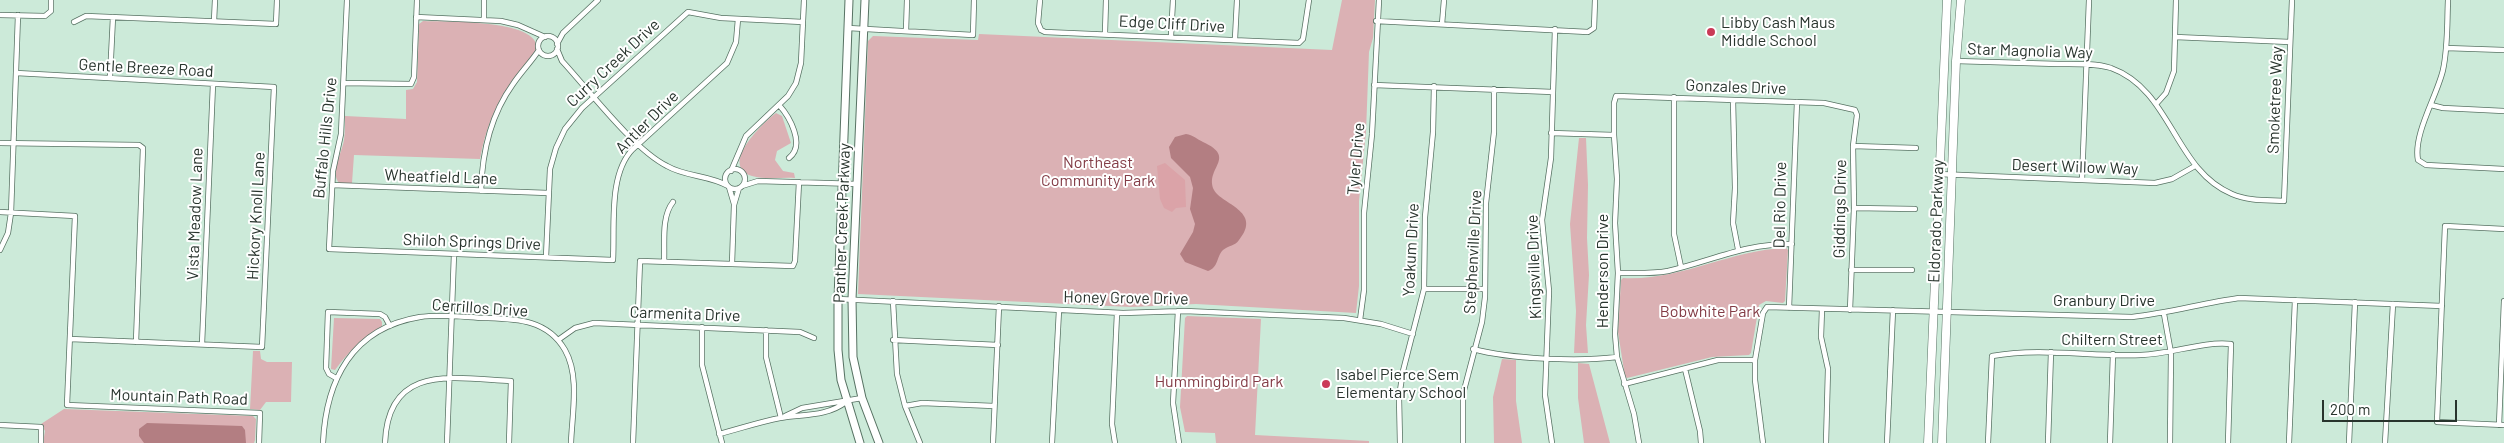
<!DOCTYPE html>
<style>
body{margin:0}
#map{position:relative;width:2504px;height:443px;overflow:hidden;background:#ccead9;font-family:Barlow,sans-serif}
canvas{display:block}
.scale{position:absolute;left:2322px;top:400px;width:135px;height:22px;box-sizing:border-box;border:2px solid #28342d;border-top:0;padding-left:6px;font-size:15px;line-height:18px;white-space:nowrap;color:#28342d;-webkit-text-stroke:4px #fff;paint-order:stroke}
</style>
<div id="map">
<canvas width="2504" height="443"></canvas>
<div class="scale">200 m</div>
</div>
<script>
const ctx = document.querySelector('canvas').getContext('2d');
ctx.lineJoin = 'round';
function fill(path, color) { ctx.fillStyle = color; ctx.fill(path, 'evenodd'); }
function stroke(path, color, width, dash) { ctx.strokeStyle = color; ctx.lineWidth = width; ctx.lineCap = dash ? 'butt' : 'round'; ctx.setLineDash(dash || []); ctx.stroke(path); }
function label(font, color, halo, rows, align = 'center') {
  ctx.font = font + ' Barlow,sans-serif'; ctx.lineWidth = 4; ctx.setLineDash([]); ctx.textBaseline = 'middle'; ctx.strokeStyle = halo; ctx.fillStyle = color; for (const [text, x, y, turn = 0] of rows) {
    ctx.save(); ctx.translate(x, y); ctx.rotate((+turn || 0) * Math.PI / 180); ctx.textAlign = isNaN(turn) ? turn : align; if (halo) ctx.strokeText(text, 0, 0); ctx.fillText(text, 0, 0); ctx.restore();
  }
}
fill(new Path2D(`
 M1342,0H1375L1373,38L1369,52L1366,132L1359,201V286L1356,313L1196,304L1131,307L858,294L868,41L873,36L978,40L979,34L1332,50Z
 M423,21C440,22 550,18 535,53C532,62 520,71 514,79C496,103 485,130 480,159L354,155L352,183H339C330,172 342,153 344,140C345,133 345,124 345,116L406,119V90L413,89L417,82L419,24Z
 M776,113L782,116L791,143L777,151L775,160L783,171L794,173L795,178C782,177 765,180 752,176C718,165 764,122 776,113Z
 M1579,138H1586L1588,185L1587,238L1589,275L1586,325L1588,353H1574L1576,311L1570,224Z
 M1786,248L1788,250L1785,301L1783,303L1766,301L1759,305L1751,353L1749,355L1712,357L1627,378L1625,377L1618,332L1621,280L1623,278C1681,281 1729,250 1786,248Z
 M1187,316L1261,319L1255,435L1369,441V443H1216L1215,433L1185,432L1180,407L1185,318Z
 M334,318L380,319L382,322V326C363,339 348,352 335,370L331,369Z
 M253,351H260L261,359L267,362H292L291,402H266L260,410L250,409Z
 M1502,359L1516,360V401L1522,443H1494L1493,397Z
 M1578,363L1589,364L1610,443H1584L1578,398Z
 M64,409L253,416L256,419L255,440L254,443H43L45,431L41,424Z`), '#dbb1b4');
fill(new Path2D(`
 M1165,163L1185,180L1186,207L1176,208L1172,212L1164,208L1160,199L1157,166Z`), '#dba3a8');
fill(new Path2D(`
 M1186,134C1193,135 1197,139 1203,142C1238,158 1204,168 1214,190C1221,204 1263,211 1239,240C1235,246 1229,245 1223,250C1216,257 1219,267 1208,271L1185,262L1180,254L1193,232L1195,224L1190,209L1193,188L1190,177L1171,158L1169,147L1175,137Z
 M147,423L242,426L245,430L246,443H144L139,436V429Z`), '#b37e82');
const street = new Path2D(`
 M347,0L341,134L333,171L329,249L613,260C615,227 608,174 633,149L727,63L736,42L738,19
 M1040,0L1038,23L1041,30L1045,32L1299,43L1303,39L1309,0
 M2448,0C2447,23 2448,47 2443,70C2437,96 2413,134 2418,160L2426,165L2504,169
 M0,15L45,16L51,11V0
 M416,17L501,21L518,25L545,37
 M484,20V0
 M214,21L215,0
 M1376,21L1588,32L1594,28L1595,0
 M74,22L86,16L276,24L277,0
 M1442,24L1444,0
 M848,28L973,35L974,0
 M906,31L907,0
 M1105,33L1106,0
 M1171,36L1173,0
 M538 46a10 10 0 1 1 20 0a10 10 0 1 1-20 0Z
 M2175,37L2290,42
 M1235,39L1237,0
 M557,44L563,33L598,0
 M2446,48L2504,50
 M557,49L562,61C589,90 633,149 667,166C686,177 709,175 728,186
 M1956,61C1990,62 2024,63 2058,64C2075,64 2095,63 2111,68C2172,90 2174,170 2232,194C2248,201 2267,200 2284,201L2292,0
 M16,73L274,87L262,347L70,339
 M110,77L113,17
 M344,83L411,84L414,77L417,0
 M1374,85L1553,92
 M1674,97V234L1681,267
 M1733,100L1735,188L1733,223L1738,249
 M2157,103L2166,93L2174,71L2176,0
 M779,105C789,116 806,145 789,158
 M2431,105L2443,108L2504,111
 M1551,133L1614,135
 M0,143L139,145L143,148L136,342
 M1853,146L1916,148
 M725 179a10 10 0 1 1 20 0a10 10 0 1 1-20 0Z
 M731,171L746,136L788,96L796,83L801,63L804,0
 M1938,174L2155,183L2172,179L2195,166
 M2082,180L2089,0
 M332,185L548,193
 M742,186L758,181L857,184
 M729,187L734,204
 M481,191C482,152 490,116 513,84C521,72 531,62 539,50
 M1854,208L1915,209
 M0,212L75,216L67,405L260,413L259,443
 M2504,229L2445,226L2437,422L2504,425
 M0,250L8,233L11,213L18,15
 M546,257L550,169L556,148L565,129L582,108L688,12L721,18L803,22
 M664,262C665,243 661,217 673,202
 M732,264L734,205L739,188
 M1851,270H1912
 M1618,273C1635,273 1652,274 1668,271C1711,261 1747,243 1792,244
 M1424,289H1485
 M838,299L1123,313L1185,311L1344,318L1381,324L1413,334
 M893,301L897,374L905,406L920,443
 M1789,308L1797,102
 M1822,309L1821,337L1828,369L1826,443
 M1178,311L1173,403L1179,443
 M2164,314L2171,353L2170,443
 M1360,320L1364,290V213L1372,134L1379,0
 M702,327V365L722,443
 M766,330V357L781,418
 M558,340L575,328L594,323L800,332L814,338
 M893,340L998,345
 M202,344L213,84
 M1473,349C1510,359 1578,362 1617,357
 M1685,369L1700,431L1701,443
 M336,378L329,374L326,368L328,312L380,314L385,317L390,326
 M1624,384L1718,360H1755
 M905,406L922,403L994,406
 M785,416L802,408L862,398
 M0,425L41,427V443
 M2499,425L2504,301
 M719,434C739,429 759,422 780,418C803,414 826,417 846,402
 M323,443C326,380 352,328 420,317C441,314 463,317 485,318C516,319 547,319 565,350C580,376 572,414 571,443
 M385,443C388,363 453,378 511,381L509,443
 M447,443L454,254
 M633,443L640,261L793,266L795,261L799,182
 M993,443L999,306
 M1052,443L1059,310
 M1115,443L1112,424L1117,313
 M1400,443L1399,397L1403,371L1424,289L1425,217L1433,132L1434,86
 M1463,443V394L1482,322L1485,297L1486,203L1494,132V89
 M1552,443L1545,395L1549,291L1542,220L1551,158L1555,29
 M1639,443L1634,414L1617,357L1615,334L1618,273L1615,223L1617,179L1614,135V103L1616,96L1824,103L1855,110L1857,115L1853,146L1854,208L1850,310
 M1763,443L1755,380V360L1763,313L1767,307L2132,317C2169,313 2203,303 2239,298L2442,306
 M1887,443L1893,310
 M1988,443L1992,356C2042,347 2091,357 2141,355C2172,354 2202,341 2231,344L2228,443
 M2048,443L2051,352
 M2110,443L2113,354
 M2289,443L2295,300
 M2349,443L2355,302
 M2385,443L2393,304`);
const secondary = new Path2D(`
 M849,0L838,299V350L841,380L860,443
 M865,0L852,299L853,357L862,398L879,443`);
const primary = new Path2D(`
 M1928,443L1947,0
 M1942,443L1956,61L1961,0`);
stroke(street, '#577263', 6);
stroke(secondary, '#577263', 9);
stroke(primary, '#577263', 9);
stroke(street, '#fff', 4.5);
stroke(secondary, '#fff', 7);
stroke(primary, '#fff', 8);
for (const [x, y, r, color] of [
 [1711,32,5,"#ca3a57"],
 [1326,384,5,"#ca3a57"]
]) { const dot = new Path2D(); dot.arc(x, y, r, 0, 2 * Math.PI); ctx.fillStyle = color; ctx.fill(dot); stroke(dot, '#fff', 2); }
label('16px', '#28342d', '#fff', [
 ["Libby Cash Maus",1721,23],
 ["Middle School",1721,41],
 ["Isabel Pierce Sem",1336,375],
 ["Elementary School",1336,393]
], 'left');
label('16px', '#28342d', '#fff', [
 ["Edge Cliff Drive",1172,24,3],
 ["Star Magnolia Way",2030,51,2],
 ["Curry Creek Drive",613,63,-43],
 ["Gentle Breeze Road",146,68,3],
 ["Gonzales Drive",1736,87,2],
 ["Smoketree Way",2275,100,-88],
 ["Antler Drive",647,122,-45],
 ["Buffalo Hills Drive",325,138,-84],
 ["Tyler Drive",1356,159,-85],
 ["Desert Willow Way",2075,167,2],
 ["Wheatfield Lane",441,177,2],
 ["Del Rio Drive",1780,205,-89],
 ["Giddings Drive",1840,209,-89],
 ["Vista Meadow Lane",195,214,-88],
 ["Hickory Knoll Lane",256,216,-87],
 ["Eldorado Parkway",1936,221,-88],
 ["Panther Creek Parkway",842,223,-88],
 ["Shiloh Springs Drive",472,242,2],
 ["Yoakum Drive",1411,250,-87],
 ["Stephenville Drive",1473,252,-87],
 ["Kingsville Drive",1534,267,-92],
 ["Henderson Drive",1603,271,-90],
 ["Honey Grove Drive",1126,298,1],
 ["Granbury Drive",2104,301],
 ["Cerrillos Drive",480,308,4],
 ["Carmenita Drive",685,314,2],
 ["Chiltern Street",2112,340],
 ["Mountain Path Road",179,397,2]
]);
label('16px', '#833c46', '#fff', [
 ["Northeast",1098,163],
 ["Community Park",1098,181],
 ["Bobwhite Park",1710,312],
 ["Hummingbird Park",1219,382]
]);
</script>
